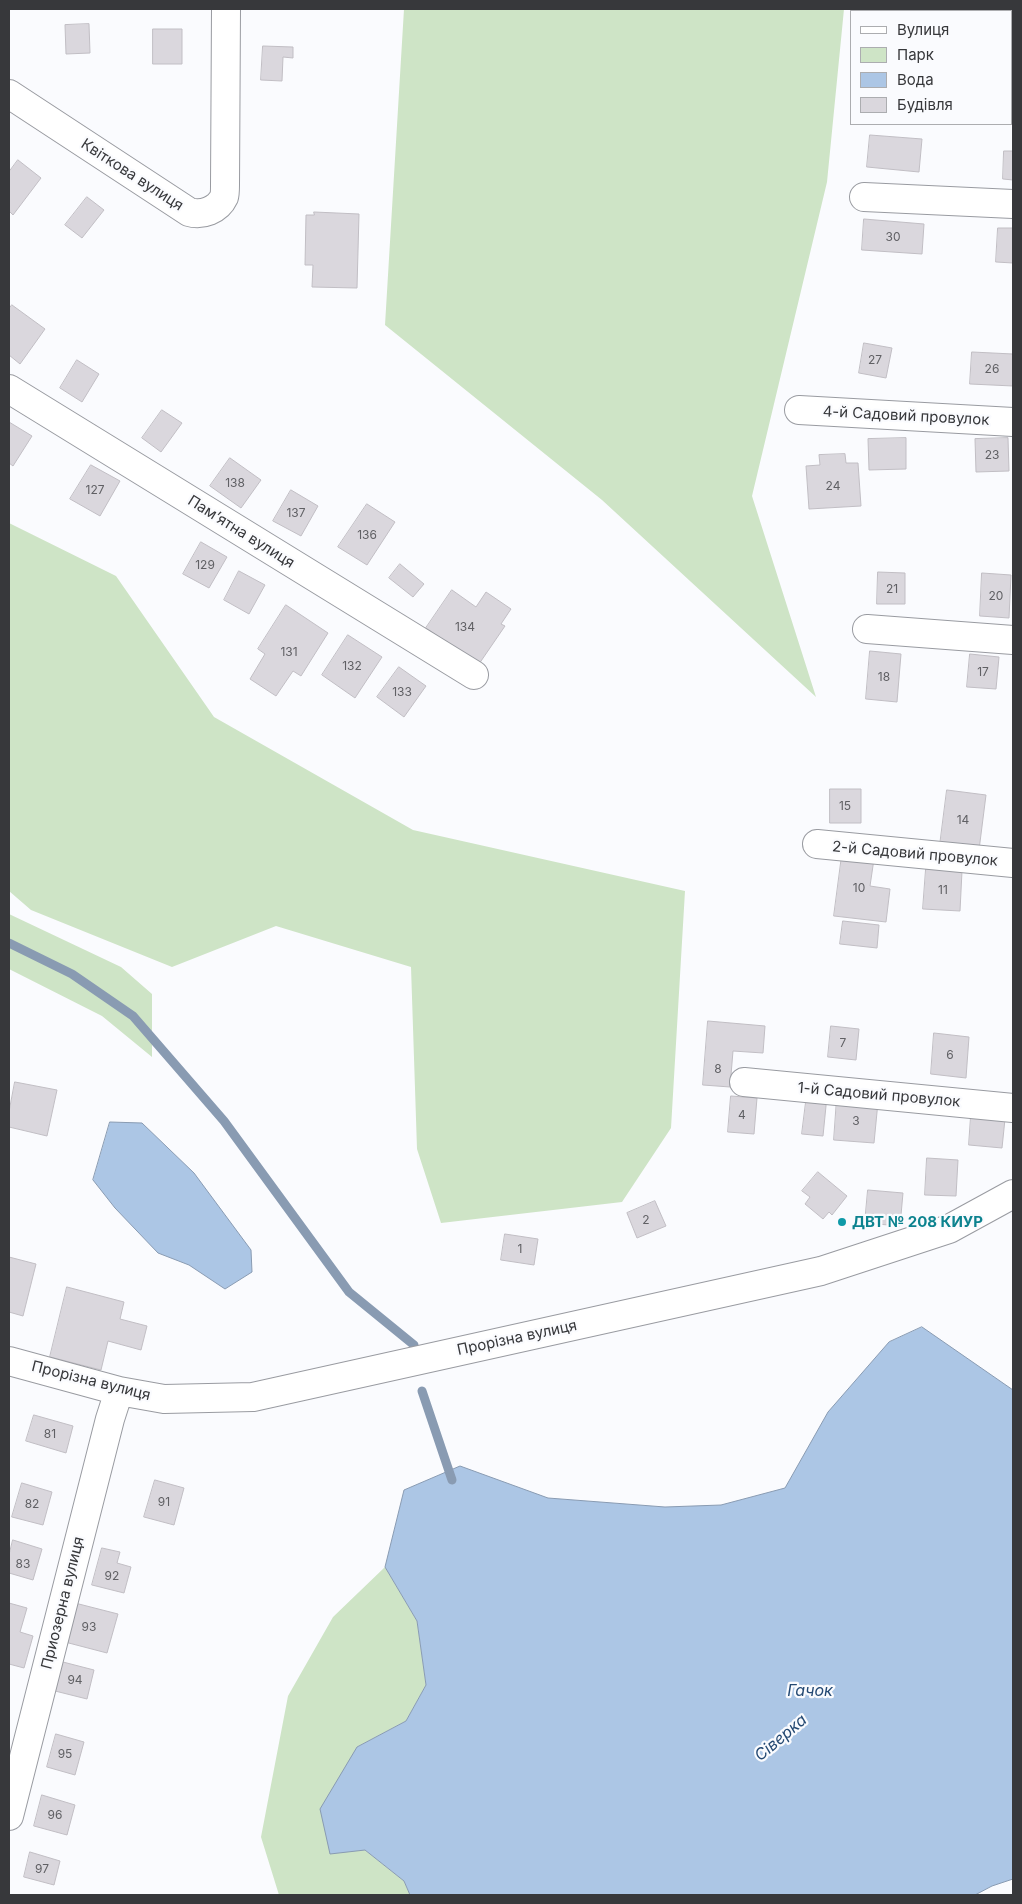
<!DOCTYPE html>
<meta charset="utf-8">
<style>
body{margin:0}
#map{position:relative;width:1022px;height:1904px;overflow:hidden;background:#fafbfe;font-family:Inter,sans-serif}
canvas{display:block}
.frame{position:absolute;inset:0;border:10px solid #37383b;pointer-events:none}
.legend{position:absolute;left:850px;top:10px;width:162px;height:115px;box-sizing:border-box;background:#fafbfe;border:1px solid #acadb0;margin:0;padding:6px 9px;list-style:none;font-size:15px;color:#37383b}
.legend li{display:flex;align-items:center;gap:10px;height:25px}
.legend b{width:25px;border:1px solid #acadb0}
</style>
<div id="map">
<canvas width="1022" height="1904"></canvas>
<div class="frame"></div>
<ul class="legend">
<li><b style="height:6px;background:#fff"></b>Вулиця</li>
<li><b style="height:14px;background:#cee4c6"></b>Парк</li>
<li><b style="height:14px;background:#acc6e5"></b>Вода</li>
<li><b style="height:14px;background:#dad7dd"></b>Будівля</li>
</ul>
</div>
<script>
const ctx = document.querySelector('canvas').getContext('2d');
ctx.lineJoin = 'round';
function fill(path, color) { ctx.fillStyle = color; ctx.fill(path, 'evenodd'); }
function stroke(path, color, width, dash) { ctx.strokeStyle = color; ctx.lineWidth = width; ctx.lineCap = dash ? 'butt' : 'round'; ctx.setLineDash(dash || []); ctx.stroke(path); }
function label(font, color, halo, rows, align = 'center') {
  ctx.font = font + ' Inter,sans-serif'; ctx.lineWidth = 4.5; ctx.setLineDash([]); ctx.textBaseline = 'middle'; ctx.strokeStyle = halo; ctx.fillStyle = color; for (const [text, x, y, turn = 0] of rows) {
    ctx.save(); ctx.translate(x, y); ctx.rotate((+turn || 0) * Math.PI / 180); ctx.textAlign = isNaN(turn) ? turn : align; if (halo) ctx.strokeText(text, 0, 0); ctx.fillText(text, 0, 0); ctx.restore();
  }
}
fill(new Path2D(`
 M404,9H844L827,182L752,496L816,697L602,500L385,325Z
 M9,523L116,576L214,717L413,830L685,891L671,1128L622,1202L441,1223L417,1149L411,967L276,926L172,967L31,910L9,891Z
 M9,914L121,967L152,994V1057L102,1016L9,969Z
 M385,1567L417,1621L426,1685L406,1721L357,1747L365,1850L404,1881L410,1895H279L261,1837L288,1696L333,1617Z`), '#cee4c6');
const water = new Path2D(`
 M110,1122L142,1123L194,1173L251,1250L252,1272L225,1289L189,1265L158,1253L115,1208L93,1180Z
 M922,1327L1013,1390V1879L992,1886L975,1895H410L404,1881L365,1850L330,1854L320,1809L357,1747L406,1721L426,1685L417,1621L385,1567L404,1490L460,1466L548,1498L665,1507L721,1505L785,1488L828,1412L889,1342Z`);
fill(water, '#acc6e5');
stroke(water, '#899bb2', 1);
stroke(new Path2D(`
 M9,943L72,974L133,1016L224,1121L349,1292L414,1345
 M422,1391L452,1480`), '#899bb2', 9);
const building = new Path2D(`
 M89,24L90,53L66,54L65,25Z
 M153,29H182V64H153Z
 M263,46L293,47V58L283,57L282,81L261,80Z
 M870,135L922,139L919,172L867,167Z
 M1004,151H1013V180L1003,179Z
 M18,160L41,178L13,215L9,211V172Z
 M87,197L104,210L82,238L65,225Z
 M314,212L359,214L357,288L312,287L313,265H305L306,215H314Z
 M864,219L924,224L922,254L862,250Z
 M998,228H1013V263L996,262Z
 M12,305L45,329L20,364L9,355V309Z
 M864,343L892,348L886,378L859,373Z
 M972,352L1013,354V386L970,384Z
 M77,360L99,374L82,402L60,388Z
 M162,410L182,423L161,452L142,438Z
 M9,422L32,436L13,466L9,463Z
 M906,438V469L869,470L868,439Z
 M1008,438L1009,471L976,472L975,439Z
 M845,454L846,463H858L861,506L809,509L806,466L820,465L819,455Z
 M230,458L261,480L241,508L210,486Z
 M91,465L120,481L100,516L70,499Z
 M291,490L318,506L301,536L273,521Z
 M367,504L395,522L367,565L338,547Z
 M201,542L227,557L209,588L183,574Z
 M400,564L424,584L413,597L389,578Z
 M239,571L265,585L249,614L224,600Z
 M878,572L905,573V604H877Z
 M982,573L1011,575L1009,618L980,616Z
 M452,590L476,607L486,592L511,609L501,624L505,626L479,664L426,628Z
 M286,605L328,633L301,676L293,671L276,696L250,679L265,654L258,649Z
 M348,635L382,657L355,698L322,675Z
 M870,651L901,654L897,702L866,699Z
 M970,654L999,657L996,689L967,687Z
 M399,667L426,686L404,717L377,697Z
 M830,789H861V823H830Z
 M947,790L986,795L979,850L940,845Z
 M842,855L874,859L870,886L890,889L886,922L834,916Z
 M926,869L962,871L960,911L923,909Z
 M843,921L879,925L877,948L840,944Z
 M708,1021L765,1026L763,1053L733,1051L730,1087L703,1085Z
 M831,1026L859,1029L856,1060L828,1057Z
 M934,1033L969,1037L966,1078L931,1074Z
 M15,1082L57,1090L47,1136L9,1127V1112Z
 M807,1094L827,1096L823,1136L802,1134Z
 M731,1096L757,1098L754,1134L728,1132Z
 M837,1098L878,1102L874,1143L834,1140Z
 M971,1116L1005,1119L1002,1148L969,1145Z
 M927,1158L958,1160L956,1196L925,1195Z
 M818,1172L847,1196L832,1215L829,1212L823,1219L805,1204L810,1197L802,1191Z
 M868,1190L903,1193L900,1226L865,1223Z
 M655,1201L666,1226L637,1238L627,1213Z
 M505,1234L538,1239L534,1265L501,1260Z
 M9,1257L36,1264L23,1316L9,1312Z
 M67,1287L124,1302L120,1319L147,1326L141,1350L108,1341L101,1370L50,1357Z
 M34,1415L73,1426L66,1453L26,1441Z
 M155,1480L184,1488L174,1525L144,1517Z
 M22,1483L52,1492L43,1525L12,1517Z
 M13,1540L42,1549L33,1580L9,1573V1555Z
 M102,1548L120,1552L117,1563L131,1567L124,1593L92,1585Z
 M71,1602L118,1614L107,1653L61,1641Z
 M9,1603L27,1608L20,1632L33,1636L24,1668L9,1664Z
 M63,1662L94,1670L87,1699L55,1691Z
 M56,1734L84,1742L75,1775L47,1767Z
 M42,1795L75,1805L67,1835L34,1826Z
 M30,1852L60,1861L54,1885L24,1877Z`);
fill(building, '#dad7dd');
stroke(building, '#c1bec4', 1);
const street = new Path2D(`
 M9,94L189,212C202,216 218,210 224,197C225,194 225,188 225,185L226,9
 M864,197L1013,204
 M9,389L474,675
 M799,410L1013,422
 M867,629L1013,640
 M817,844L1013,863
 M744,1082L1013,1108
 M9,1361L119,1391L164,1399L253,1397L821,1271L949,1229L1013,1194
 M9,1816L110,1419L119,1391`);
stroke(street, '#999ba1', 30);
stroke(street, '#fff', 28);
for (const [x, y, r, color] of [
 [842,1222,5,"#0f9aa8"]
]) { const dot = new Path2D(); dot.arc(x, y, r, 0, 2 * Math.PI); ctx.fillStyle = color; ctx.fill(dot); stroke(dot, '#fafbfe', 2); }
label('12px', '#606064', null, [
 ["30",893,237],
 ["27",875,360],
 ["26",992,369],
 ["23",992,455],
 ["138",235,483],
 ["24",833,486],
 ["127",95,490],
 ["137",296,513],
 ["136",367,535],
 ["129",205,565],
 ["21",892,589],
 ["20",996,596],
 ["134",465,627],
 ["131",289,652],
 ["132",352,666],
 ["17",983,672],
 ["18",884,677],
 ["133",402,692],
 ["15",845,806],
 ["14",963,820],
 ["10",859,888],
 ["11",943,890],
 ["7",843,1043],
 ["6",950,1055],
 ["8",718,1069],
 ["4",742,1115],
 ["3",856,1121],
 ["2",646,1220],
 ["1",520,1249],
 ["81",50,1434],
 ["91",164,1502],
 ["82",32,1504],
 ["83",23,1564],
 ["92",112,1576],
 ["93",89,1627],
 ["94",75,1680],
 ["95",65,1754],
 ["96",55,1815],
 ["97",42,1869]
]);
label('15px', '#37383b', '#fafbfe', [
 ["Квіткова вулиця",132,175,33],
 ["4-й Садовий провулок",906,416,3],
 ["Памʼятна вулиця",241,532,32],
 ["2-й Садовий провулок",915,854,5],
 ["1-й Садовий провулок",879,1095,5],
 ["Прорізна вулиця",517,1338,-12],
 ["Прорізна вулиця",91,1381,14],
 ["Приозерна вулиця",63,1603,-76]
]);
label('bold 15px', '#0d838f', '#fafbfe', [
 ["ДВТ № 208 КИУР",852,1222]
], 'left');
label('italic 16px', '#244973', '#fafbfe', [
 ["Гачок",810,1691],
 ["Сіверка",781,1738,-40]
]);
</script>
